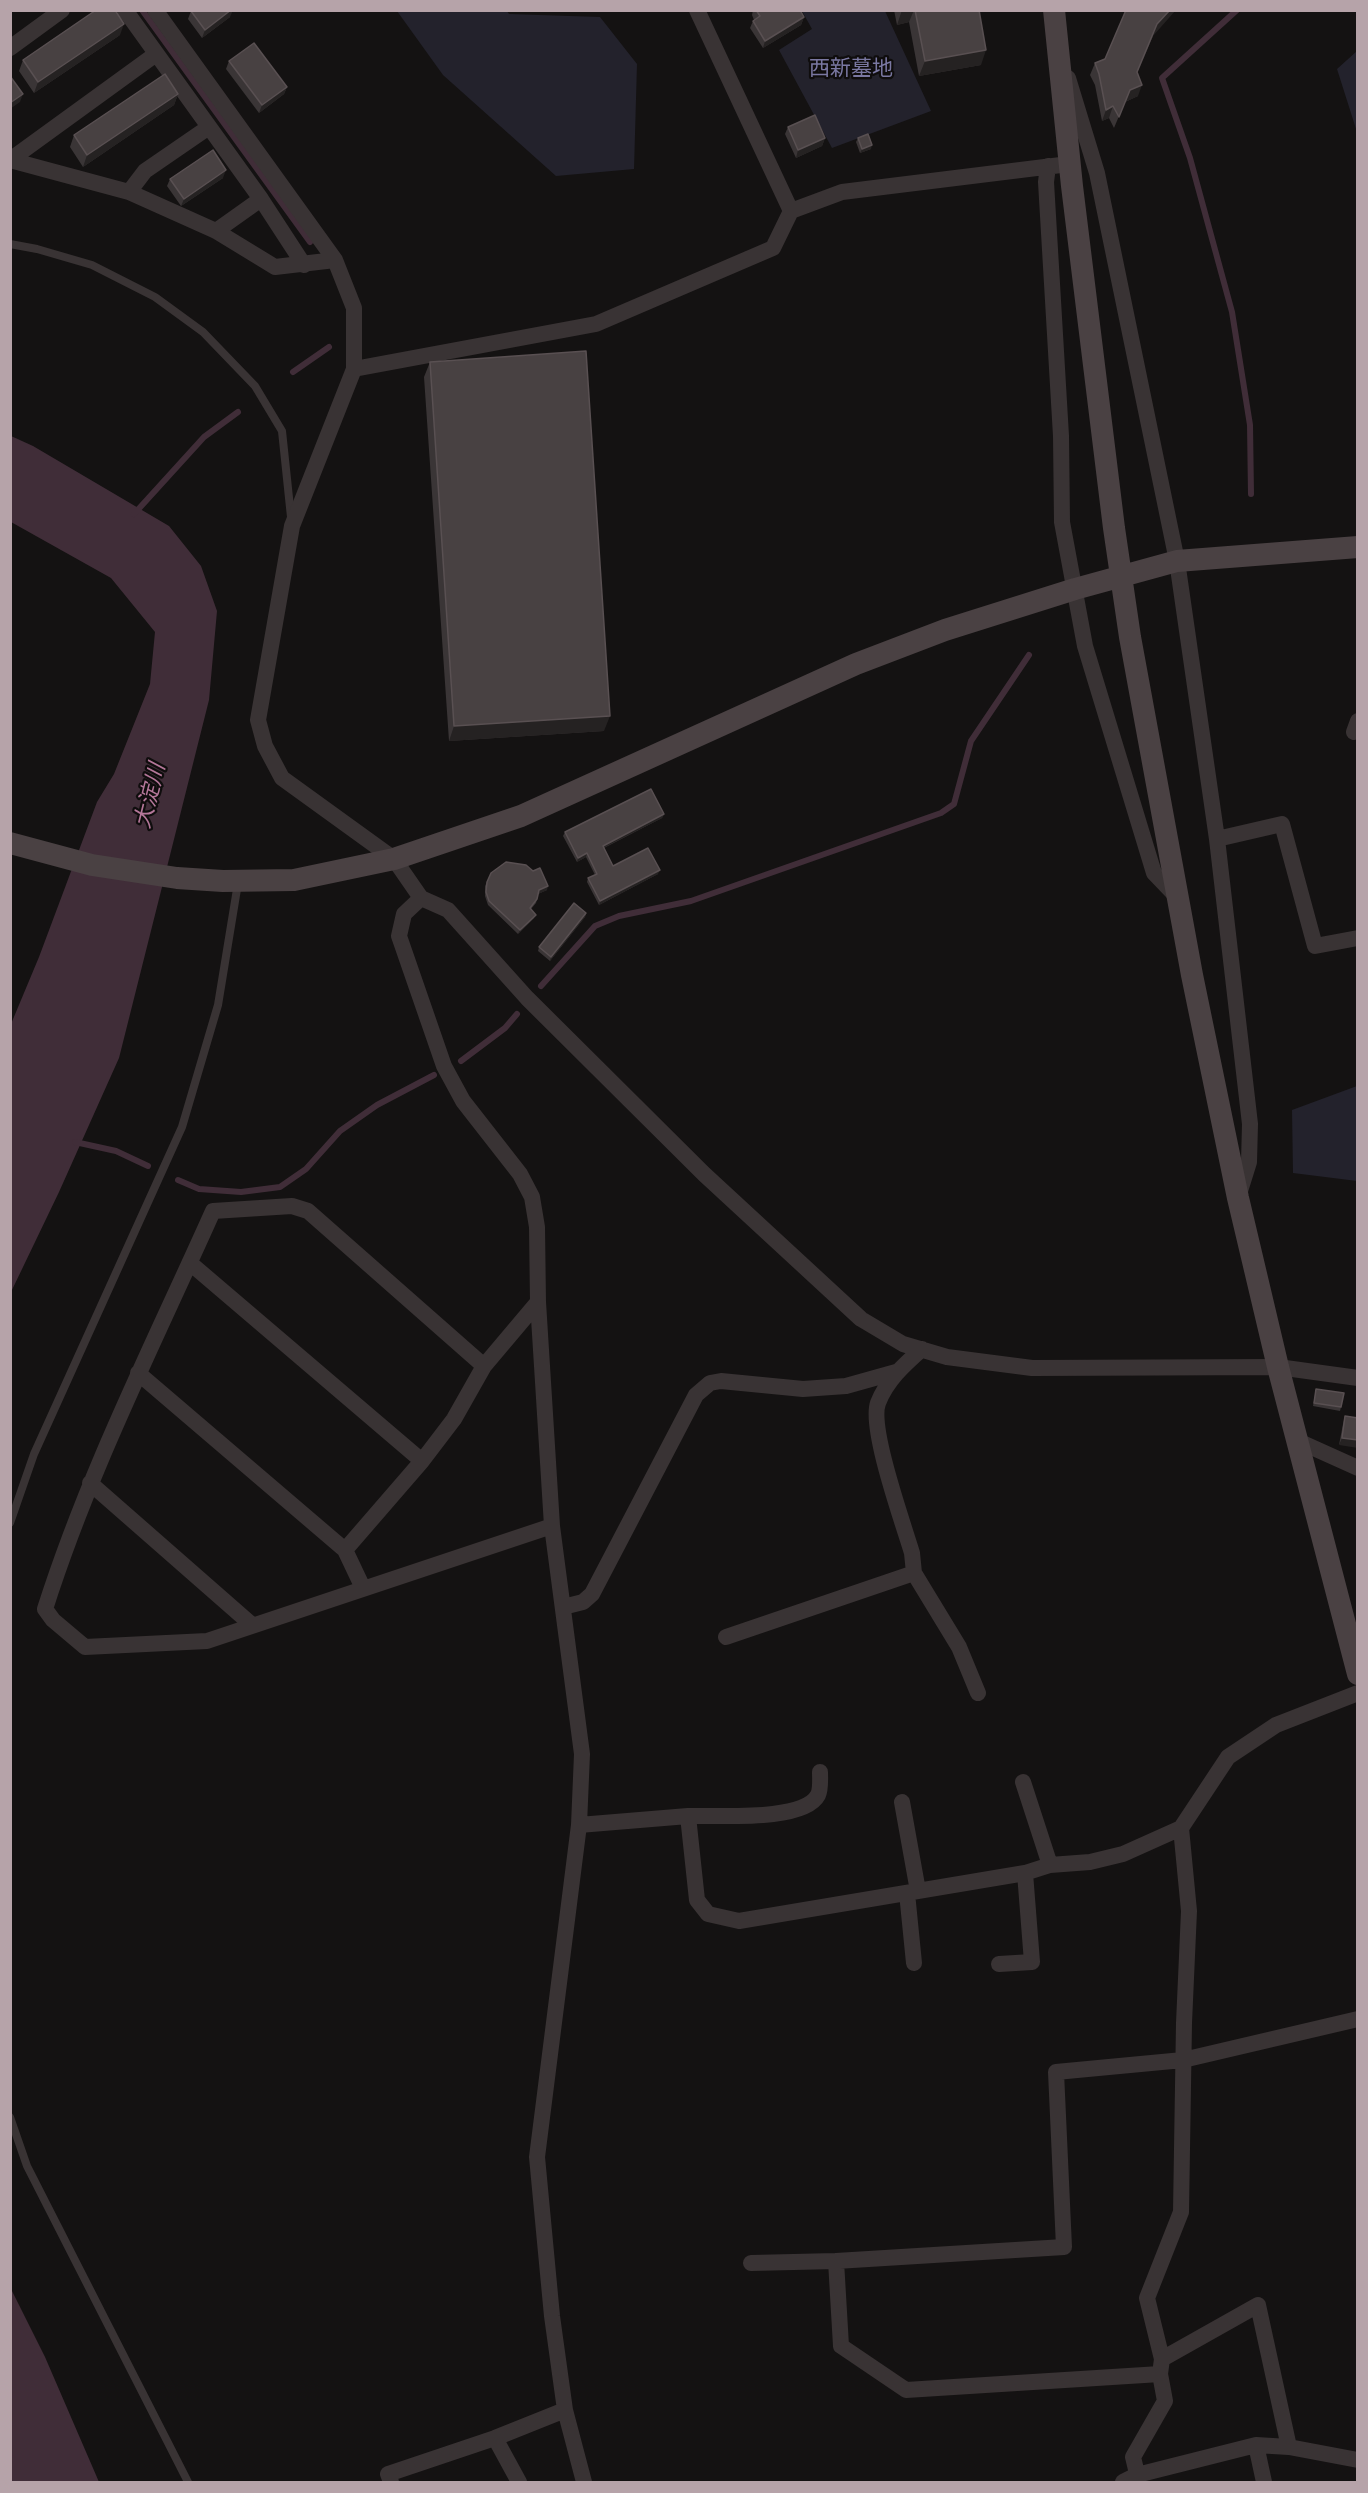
<!DOCTYPE html>
<meta charset="utf-8">
<style>
body{margin:0}
#map{position:relative;width:1368px;height:2493px;overflow:hidden;background:#141212;font-family:"Varela Round",sans-serif}
canvas{display:block}
.frame{position:absolute;inset:0;border:12px solid #b6a3a9;pointer-events:none}
</style>
<div id="map">
<canvas width="1368" height="2493"></canvas>
<div class="frame"></div>
</div>
<script>
const ctx = document.querySelector('canvas').getContext('2d');
ctx.lineJoin = 'round';
function fill(path, color) { ctx.fillStyle = color; ctx.fill(path, 'evenodd'); }
function stroke(path, color, width, dash) { ctx.strokeStyle = color; ctx.lineWidth = width; ctx.lineCap = dash ? 'butt' : 'round'; ctx.setLineDash(dash || []); ctx.stroke(path); }
function label(font, color, halo, rows, align = 'center') {
  ctx.font = font + ' "Varela Round","Noto Sans JP",sans-serif'; ctx.lineWidth = 4.5; ctx.setLineDash([]); ctx.textBaseline = 'middle'; ctx.strokeStyle = halo; ctx.fillStyle = color; for (const [text, x, y, turn = 0] of rows) {
    ctx.save(); ctx.translate(x, y); ctx.rotate((+turn || 0) * Math.PI / 180); ctx.textAlign = isNaN(turn) ? turn : align; if (halo) ctx.strokeText(text, 0, 0); ctx.fillText(text, 0, 0); ctx.restore();
  }
}
fill(new Path2D(`
 M507,11L509,14L600,17L637,64L634,169L556,176L443,75L397,11Z
 M802,11H885L931,111L832,148L779,50L812,29Z
 M1357,51V132L1337,69Z
 M1357,1086V1181L1293,1173L1292,1110Z`), '#23222c');
fill(new Path2D(`
 M11,436L33,446L169,526L201,566L217,611L209,700L119,1058L59,1192L11,1292V1024L39,957L97,802L114,774L150,684L155,632L111,578L11,522Z
 M11,2289L45,2357L99,2482H11Z`), '#402d38');
stroke(new Path2D(`
 M142,10L310,242
 M1237,10L1162,78L1190,158L1232,312L1250,425L1251,494
 M293,372L329,347
 M134,514L204,437L238,412
 M541,986L595,926L619,916L691,901L941,813L954,804L971,741L1029,655
 M461,1061L505,1028L517,1014
 M75,1142L116,1151L148,1166
 M178,1180L199,1189L241,1192L280,1187L306,1169L340,1131L377,1105L434,1075`), '#402d38', 6);
stroke(new Path2D(`
 M10,244L37,249L92,265L155,297L203,332L255,386L282,431L291,517
 M10,1523L34,1454L182,1127L218,1005L238,883
 M10,2117L27,2166L188,2482`), '#393334', 8);
stroke(new Path2D(`
 M125,10L261,199L304,265
 M155,10L335,260L354,308V369L292,526L258,720L265,746L282,778L394,859L421,898L448,910L527,998L704,1174L861,1319L903,1344L947,1357L1032,1368L1278,1367L1358,1378
 M697,10L791,211
 M10,48L62,10
 M1068,78L1097,173L1177,561L1217,839L1250,1124L1249,1162L1239,1194
 M10,160L129,192L216,231L275,267L335,260
 M10,160L156,54
 M1048,166L1046,182L1061,436L1062,522L1085,646L1154,873L1177,897
 M129,192L145,171L209,127
 M216,231L261,199
 M354,369L596,324L773,248L791,211L842,192L1069,164
 M1354,732L1358,721
 M1217,839L1282,824L1315,946L1358,938
 M421,898L404,914L399,936L444,1066L463,1101L520,1174L532,1197L537,1227L538,1302L552,1526L582,1754L579,1825L537,2157L552,2316L565,2410L584,2482
 M190,1263L422,1461
 M922,1349C904,1365 887,1380 878,1403C869,1428 903,1523 912,1553L914,1573L959,1647L978,1693
 M484,1366L308,1211L292,1206L213,1211C154,1343 89,1471 45,1609L53,1620L85,1647L207,1641L552,1526
 M138,1373L345,1550L363,1588
 M1298,1441L1358,1468
 M90,1483L252,1625
 M345,1550L422,1461L454,1419L484,1366L538,1302
 M563,1607L583,1602L592,1594L696,1395L710,1383L721,1381L803,1389L846,1386L896,1372
 M726,1637L914,1573
 M1023,1782L1050,1865
 M902,1802L918,1891
 M688,1816C717,1815 804,1822 818,1795C821,1789 820,1778 820,1772
 M579,1825L688,1816L697,1900L708,1914L739,1921L1025,1873L1050,1865L1090,1862L1123,1854L1181,1828L1228,1757L1276,1725L1358,1693
 M907,1893L914,1963
 M999,1964L1032,1962L1025,1873
 M751,2263L836,2261
 M1162,2359L1258,2305L1289,2447
 M1160,2374L906,2390L841,2346L836,2261L1064,2247L1056,2072L1183,2060L1358,2019
 M495,2438L519,2482
 M1256,2445L1264,2482
 M391,2482L388,2474L495,2438L565,2410
 M1123,2482L1137,2475L1256,2445L1289,2447L1358,2460
 M1139,2482L1133,2457L1165,2401L1160,2374L1162,2359L1147,2298L1181,2212L1184,2023L1189,1911L1181,1828`), '#393334', 16);
stroke(new Path2D(`
 M1054,10L1072,186L1114,528L1130,637L1192,975L1238,1198L1278,1367L1358,1674
 M10,843L92,865L177,878L223,881L294,880L394,859L521,816L856,664L945,630L1075,589L1177,561L1358,547`), '#4a4143', 22);
fill(new Path2D(`
 M753,10H800L804,17L801,25L763,48L750,28L753,21L754,20L752,15Z
 M894,10H979L981,65L919,76L909,22L897,25Z
 M191,11L230,17L202,38L188,19Z
 M120,35L34,93L19,71L23,60Z
 M1153,36L1137,73L1138,96L1125,102L1114,128L1109,118L1102,121L1095,85L1090,75L1095,63Z
 M229,61L287,87L284,94L259,113L226,69Z
 M178,94L174,105L83,167L70,147L74,135Z
 M788,127L825,138L822,146L796,158L785,134Z
 M858,138L871,149L860,153L856,142Z
 M223,178L181,206L167,186L170,179Z
 M430,362L604,731L449,741L424,377Z
 M664,814L662,818L604,848L613,866L658,874L599,905L587,882L588,878L595,875L586,857L577,862L563,836L565,832Z
 M491,873L547,890L538,894L536,903L531,909L534,918L518,934L488,905L485,896V886Z
 M586,913L585,917L550,961L538,951L539,947Z
 M1316,1389L1341,1407L1340,1411L1313,1406Z
 M1345,1416L1358,1418L1339,1445L1343,1424Z`), '#3a3536');
fill(new Path2D(`
 M231,10H233L230,17L202,38L205,30Z
 M902,10H914L909,22L897,25Z
 M1170,10H1176L1153,36L1133,84L1157,24Z
 M804,17L801,25L763,48L765,41Z
 M124,24L120,35L34,93L38,82Z
 M986,50L981,65L919,76L925,61Z
 M1142,85L1138,96L1125,102L1114,128L1130,90Z
 M287,87L284,94L259,113L262,105Z
 M23,94L20,102L10,109V103Z
 M178,94L174,105L83,167L87,155Z
 M1113,106L1109,118L1102,121L1106,110Z
 M825,138L822,146L796,158L798,150Z
 M872,145L871,149L860,153L862,149Z
 M226,170L223,178L181,206L184,199Z
 M610,716L604,731L449,741L454,726Z
 M664,814L662,818L601,849L603,846Z
 M587,853L586,857L577,862L578,858Z
 M660,870L658,874L599,905L600,901Z
 M548,886L547,890L538,894L539,890Z
 M586,913L585,917L550,961L551,957Z
 M536,915L534,918L518,934L520,930Z
 M1342,1438L1358,1440V1448L1339,1445Z`), '#252222');
const building = new Path2D(`
 M96,10H115L124,24L38,82L23,60Z
 M192,10H231L205,30L191,11Z
 M756,10H800L804,17L765,41L753,21L760,16Z
 M915,10H979L986,50L925,61Z
 M1126,10H1170L1157,24L1137,72L1142,85L1130,90L1119,117L1113,106L1106,110L1099,74L1095,63L1105,59Z
 M254,43L287,87L262,105L229,61Z
 M165,74L178,94L87,155L74,135Z
 M10,76L23,94L10,103Z
 M815,115L825,138L798,150L788,127Z
 M868,134L872,145L862,149L858,138Z
 M213,150L226,170L184,199L170,179Z
 M586,351L610,716L454,726L430,362Z
 M651,789L664,814L603,846L613,866L648,848L660,870L600,901L588,878L597,874L587,853L578,858L565,832Z
 M506,862L526,865L533,871L540,868L548,886L539,890L537,899L530,908L536,915L520,930L489,901L486,892L487,882L491,873Z
 M574,903L586,913L551,957L539,947Z
 M1316,1389L1344,1393L1341,1407L1314,1403Z
 M1345,1416L1358,1418V1440L1342,1438Z`);
fill(building, '#484142');
stroke(building, '#595052', 1.5);
label('21px', '#7a78a2', '#0f0d0d', [
 ["西新墓地",851,69]
]);
label('italic 22px', '#b47799', '#0f0d0d', [
 ["大淀川",151,796,-76]
]);
</script>
